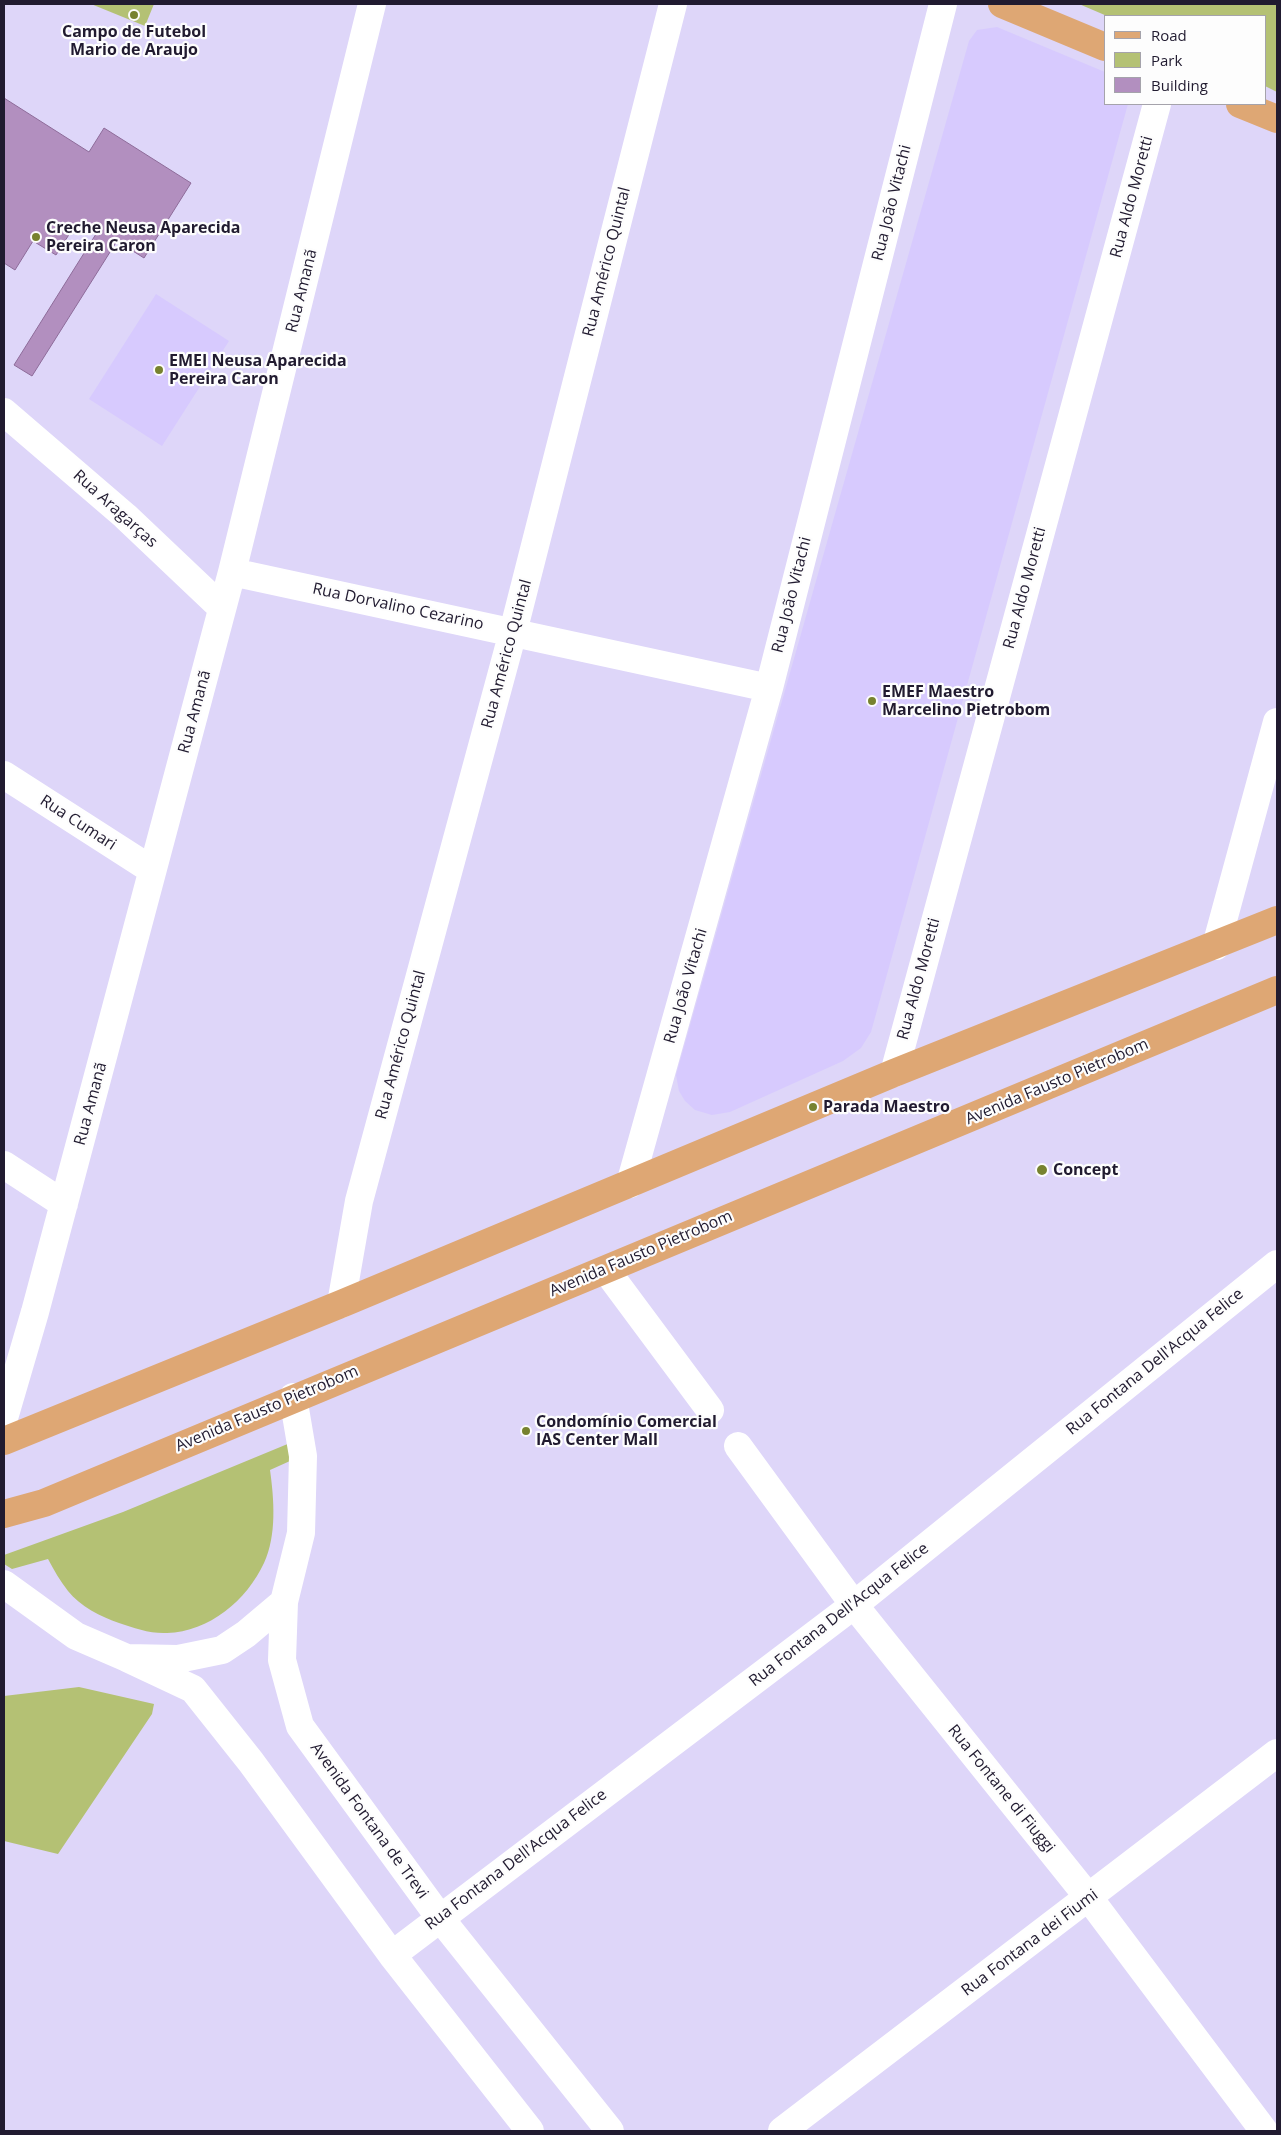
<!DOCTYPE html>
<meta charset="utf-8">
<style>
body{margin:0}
#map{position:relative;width:1281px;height:2135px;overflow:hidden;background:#ded6f9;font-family:"Open Sans",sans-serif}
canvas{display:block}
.frame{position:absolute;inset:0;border:5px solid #211b30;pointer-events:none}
.legend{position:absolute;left:1104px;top:15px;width:162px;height:90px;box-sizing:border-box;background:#fdfdfd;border:1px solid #a5a3ab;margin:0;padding:6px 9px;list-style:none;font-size:15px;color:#211b30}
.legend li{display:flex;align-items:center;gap:10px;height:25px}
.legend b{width:25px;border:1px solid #a5a3ab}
</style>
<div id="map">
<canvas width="1281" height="2135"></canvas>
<div class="frame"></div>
<ul class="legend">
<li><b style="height:6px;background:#dea774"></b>Road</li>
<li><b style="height:14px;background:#b4c174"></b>Park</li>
<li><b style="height:14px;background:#b28fbf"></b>Building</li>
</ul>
</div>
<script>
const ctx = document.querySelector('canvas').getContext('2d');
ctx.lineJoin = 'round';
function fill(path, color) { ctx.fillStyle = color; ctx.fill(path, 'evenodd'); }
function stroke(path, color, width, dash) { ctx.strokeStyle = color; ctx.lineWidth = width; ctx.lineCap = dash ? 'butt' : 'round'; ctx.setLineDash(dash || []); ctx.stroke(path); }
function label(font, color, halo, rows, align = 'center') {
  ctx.font = font + ' "Open Sans",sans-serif'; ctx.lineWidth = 4.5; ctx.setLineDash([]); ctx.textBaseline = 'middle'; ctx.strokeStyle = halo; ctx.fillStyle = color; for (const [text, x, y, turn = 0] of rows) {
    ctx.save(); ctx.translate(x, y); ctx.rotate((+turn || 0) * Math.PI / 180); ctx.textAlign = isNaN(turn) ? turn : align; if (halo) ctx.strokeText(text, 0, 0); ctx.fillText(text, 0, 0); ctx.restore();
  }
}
fill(new Path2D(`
 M997,27L1105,72V104H1128L871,1032L861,1048L843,1061L730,1112L712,1115L695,1110L685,1101L679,1091L676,1075L969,41L977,30Z
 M156,294L229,341L162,446L89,399Z`), '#d7cafe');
fill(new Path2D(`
 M91,4H154L145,26Z
 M1079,4H1277V92L1265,86V16H1107Z
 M290,1443V1461L270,1470C274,1499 277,1535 264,1563C247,1600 209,1632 167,1633C151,1634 134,1628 119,1623C101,1617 80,1606 68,1591C60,1581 54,1570 48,1559L12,1569L4,1564V1555L123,1512Z
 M79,1687L154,1704L152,1714L58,1854L4,1841V1696Z`), '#b4c174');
const building = new Path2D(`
 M4,98L89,152L104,128L191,183L144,258L117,241L32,376L14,365L96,234L77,222L56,255L33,241L15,270L4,263Z`);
fill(building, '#b28fbf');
stroke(building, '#8d6b99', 1);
stroke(new Path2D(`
 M4,412L125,516L222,608
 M232,572L769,688
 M4,775L152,870
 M1216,946L1277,722
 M894,1073L1157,104
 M4,1165L64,1204
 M630,1184L769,688L943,4
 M606,1270L710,1410
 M341,1304L359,1201L513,632L673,4
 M4,1418L35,1312L232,572L372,4
 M738,1446L854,1605L1089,1898L1264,2131
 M4,1584L76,1636L127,1658L178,1659L222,1650L246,1634L284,1602L301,1533L303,1456L293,1397
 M284,1602L282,1660L300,1726L440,1918L610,2131
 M127,1658L193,1689L251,1762L392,1955L530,2131
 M392,1955L854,1605L1277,1264
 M782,2131L1277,1753`), '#fff', 28);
stroke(new Path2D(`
 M1002,4L1105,47
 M1240,104L1277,119
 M4,1441L341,1304L894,1073L1277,920
 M4,1514L44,1503L1277,990`), '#dea774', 28);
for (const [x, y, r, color] of [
 [134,15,5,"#77822f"],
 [36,237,5,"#77822f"],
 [159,370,5,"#77822f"],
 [872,701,5,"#77822f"],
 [813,1107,5,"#77822f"],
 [1042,1170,6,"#77822f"],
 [526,1431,5,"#77822f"]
]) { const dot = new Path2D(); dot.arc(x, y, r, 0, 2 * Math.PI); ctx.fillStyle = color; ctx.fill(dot); stroke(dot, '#fdfdfd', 2); }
label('bold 16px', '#211b30', '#fdfdfd', [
 ["Campo de Futebol",134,32,"center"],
 ["Mario de Araujo",134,50,"center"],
 ["Creche Neusa Aparecida",46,228],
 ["Pereira Caron",46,246],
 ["EMEI Neusa Aparecida",169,361],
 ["Pereira Caron",169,379],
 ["EMEF Maestro",882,692],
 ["Marcelino Pietrobom",882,710],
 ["Parada Maestro",823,1107],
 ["Concept",1053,1170],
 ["Condomínio Comercial",536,1422],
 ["IAS Center Mall",536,1440]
], 'left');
label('16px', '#211b30', '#fdfdfd', [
 ["Rua Aldo Moretti",1132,197,-75],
 ["Rua João Vitachi",892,203,-76],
 ["Rua Américo Quintal",607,262,-76],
 ["Rua Amanã",302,291,-76],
 ["Rua Aragarças",115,509,42],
 ["Rua Aldo Moretti",1025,588,-75],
 ["Rua João Vitachi",792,595,-76],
 ["Rua Dorvalino Cezarino",398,607,12],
 ["Rua Américo Quintal",507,654,-75],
 ["Rua Amanã",195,712,-75],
 ["Rua Cumari",78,823,33],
 ["Rua Aldo Moretti",919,979,-75],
 ["Rua João Vitachi",686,986,-74],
 ["Rua Américo Quintal",401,1045,-75],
 ["Avenida Fausto Pietrobom",1057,1082,-23],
 ["Rua Amanã",91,1104,-75],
 ["Avenida Fausto Pietrobom",641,1254,-23],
 ["Rua Fontana Dell'Acqua Felice",1155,1362,-39],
 ["Avenida Fausto Pietrobom",267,1409,-23],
 ["Rua Fontana Dell'Acqua Felice",839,1615,-38],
 ["Rua Fontane di Fiuggi",1001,1789,51],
 ["Avenida Fontana de Trevi",369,1821,54],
 ["Rua Fontana Dell'Acqua Felice",516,1860,-37],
 ["Rua Fontana dei Fiumi",1030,1943,-37]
]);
</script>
